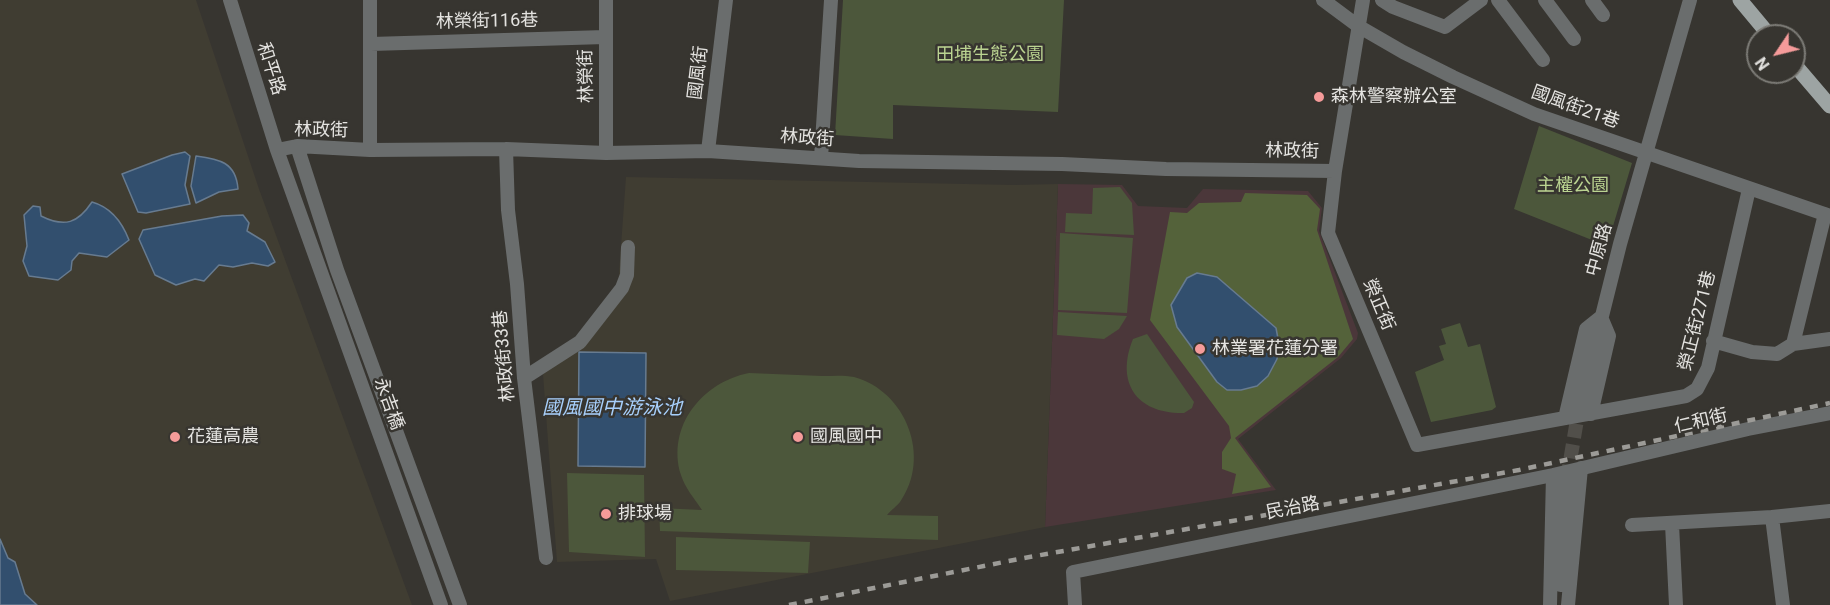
<!DOCTYPE html>
<meta charset="utf-8">
<style>
body{margin:0}
#map{position:relative;width:1830px;height:605px;overflow:hidden;background:#373530;font-family:Roboto,sans-serif}
canvas{display:block}
.north{position:absolute;left:1746px;top:24px;width:60px;height:60px;box-sizing:border-box;background:#373530;border:2px solid #7c7b76;border-radius:50%;rotate:235deg;font-size:16px;font-weight:700;line-height:24px;text-align:center;color:#e4e3e0}
.north::after{content:'';display:block;margin:auto;width:21px;height:27px;background:#f59b9a;clip-path:polygon(50% 0,100% 100%,50% 72%,0 100%)}
</style>
<div id="map">
<canvas width="1830" height="605"></canvas>
<div class="north">N</div>
</div>
<script>
const ctx = document.querySelector('canvas').getContext('2d');
ctx.lineJoin = 'round';
function fill(path, color) { ctx.fillStyle = color; ctx.fill(path, 'evenodd'); }
function stroke(path, color, width, dash) { ctx.strokeStyle = color; ctx.lineWidth = width; ctx.lineCap = dash ? 'butt' : 'round'; ctx.setLineDash(dash || []); ctx.stroke(path); }
function label(font, color, halo, rows, align = 'center') {
  ctx.font = font + ' Roboto,"Noto Sans TC",sans-serif'; ctx.lineWidth = 5; ctx.setLineDash([]); ctx.textBaseline = 'middle'; ctx.strokeStyle = halo; ctx.fillStyle = color; for (const [text, x, y, turn = 0] of rows) {
    ctx.save(); ctx.translate(x, y); ctx.rotate((+turn || 0) * Math.PI / 180); ctx.textAlign = isNaN(turn) ? turn : align; if (halo) ctx.strokeText(text, 0, 0); ctx.fillText(text, 0, 0); ctx.restore();
  }
}
fill(new Path2D(`
 M1058,184L1122,185L1138,206L1187,208L1203,189L1308,191L1322,208L1319,231L1358,333L1357,339L1341,358L1238,439L1276,490L1045,527Z`), '#4b373a');
fill(new Path2D(`
 M0,0H196L259,189L412,605H0Z
 M626,177L1014,185L1058,184L1045,527L670,601L656,559L557,562L543,374L617,301Z`), '#403d32');
fill(new Path2D(`
 M843,0H1064L1058,112L893,105V139L835,135Z
 M1539,126L1632,163L1607,246L1514,209Z
 M1120,187L1132,203L1134,235L1065,232L1066,213L1092,214L1093,188Z
 M1060,233L1133,238L1127,313L1058,310Z
 M1058,312L1127,316L1119,329L1104,339L1057,335Z
 M1460,323L1468,347L1480,344L1496,407L1492,410L1431,422L1415,372L1444,360L1439,346L1446,344L1441,329Z
 M1147,334L1194,402L1192,408L1184,413C1137,414 1115,383 1133,339Z
 M749,373C773,374 798,375 822,376C832,376 844,375 854,377C906,391 932,457 900,502C897,506 891,510 887,515L938,516V540L660,531L659,508L702,510C694,498 685,488 681,475C666,426 703,382 749,373Z
 M567,473L644,475L645,557L569,552Z
 M676,537L810,542L808,573L676,570Z`), '#4c573b');
fill(new Path2D(`
 M1245,193L1307,195L1320,209L1317,230L1353,339L1338,357L1235,438L1271,487L1232,494L1236,474L1222,469V452L1231,438L1229,426L1150,320L1170,212L1187,213L1199,203L1241,202Z`), '#54623a');
const water = new Path2D(`
 M185,152L190,156L185,185L190,204L146,213L138,212L122,174L172,155Z
 M196,156C219,159 236,162 238,189L219,192L196,203L191,186Z
 M92,202C110,207 122,222 129,240L107,257L79,253L72,261L71,270L58,280L29,276L23,261L27,246L24,215L33,206L40,207L41,216C65,228 78,223 92,202Z
 M243,215L249,223L247,231L265,242L275,262L268,266L252,263L233,267L219,265L204,281L195,279L176,285L155,275L139,239L143,230L222,216Z
 M1197,273L1217,277L1276,328L1279,344L1277,359L1268,376L1257,386L1241,390H1227L1217,382L1177,327L1171,305L1187,278Z
 M579,352L646,353L645,467L578,466Z
 M0,539L8,558L15,562L25,594L37,605H0Z`);
fill(water, '#324f6e');
stroke(water, '#677b90', 1.5);
stroke(new Path2D(`
 M1567,479L1579,408`), '#514f4a', 14, [14, 7]);
stroke(new Path2D(`
 M230,0L277,150L441,605
 M370,0V150
 M606,0V153
 M1323,0L1358,26L1403,52L1453,77L1534,114L1830,216
 M1363,0L1335,171L1328,233L1417,445L1686,396L1697,389L1708,368L1749,189
 M1382,0L1393,7L1445,27L1481,0
 M1498,0L1543,60
 M1545,0L1574,39
 M1592,0L1603,15
 M371,44L605,37
 M297,146L337,270L460,605
 M506,149L508,210L517,284L524,378L546,558
 M277,150L297,146L370,150L506,149L606,153L708,151L859,161L1062,164L1166,169L1335,171
 M708,151L726,0
 M821,158L831,0
 M1713,341L1752,352L1777,354L1793,344L1830,339
 M1793,344L1825,214
 M524,378L580,342L622,288L627,275L628,247
 M1579,408L1620,244L1690,0
 M1565,418L1586,329L1601,317L1609,336L1591,414
 M1772,517L1783,605
 M1672,524L1676,605
 M1632,525L1772,517L1830,511
 M1561,585L1567,479
 M1075,605L1073,572L1553,475L1748,429L1830,413
 M1550,605L1553,475
 M1568,605L1581,468`), '#6a6d6d', 14);
stroke(new Path2D(`
 M1740,0L1770,36
 M1794,64L1830,106`), '#9da4a3', 15);
stroke(new Path2D(`
 M789,605L1024,558L1519,470L1830,403`), '#9c9b97', 4.5, [8, 8]);
for (const [x, y, r, color] of [
 [1319,97,6,"#f59b9a"],
 [1200,349,6,"#f59b9a"],
 [175,437,6,"#f59b9a"],
 [798,437,6,"#f59b9a"],
 [606,514,6,"#f59b9a"]
]) { const dot = new Path2D(); dot.arc(x, y, r, 0, 2 * Math.PI); ctx.fillStyle = color; ctx.fill(dot); stroke(dot, '#373530', 2); }
label('18px', '#e4e3e0', '#373530', [
 ["林榮街116巷",487,22,-1],
 ["和平路",270,69,72],
 ["國風街",699,73,-83],
 ["林榮街",587,76,-91],
 ["國風街21巷",1575,108,20],
 ["林政街",321,131,1],
 ["林政街",807,139,4],
 ["林政街",1292,152,1],
 ["中原路",1600,250,-75],
 ["榮正街",1378,305,67],
 ["榮正街271巷",1698,321,-76],
 ["林政街33巷",505,356,-95],
 ["永吉橋",388,404,70],
 ["仁和街",1701,422,-13],
 ["民治路",1293,509,-11]
]);
label('18px', '#bbd491', '#373530', [
 ["田埔生態公園",990,55],
 ["主權公園",1573,186]
]);
label('18px', '#e4e3e0', '#373530', [
 ["森林警察辦公室",1331,97],
 ["林業署花蓮分署",1212,349],
 ["花蓮高農",187,437],
 ["國風國中",810,437],
 ["排球場",618,514]
], 'left');
label('italic 20px', '#a7cffb', '#373530', [
 ["國風國中游泳池",612,409]
]);
</script>
